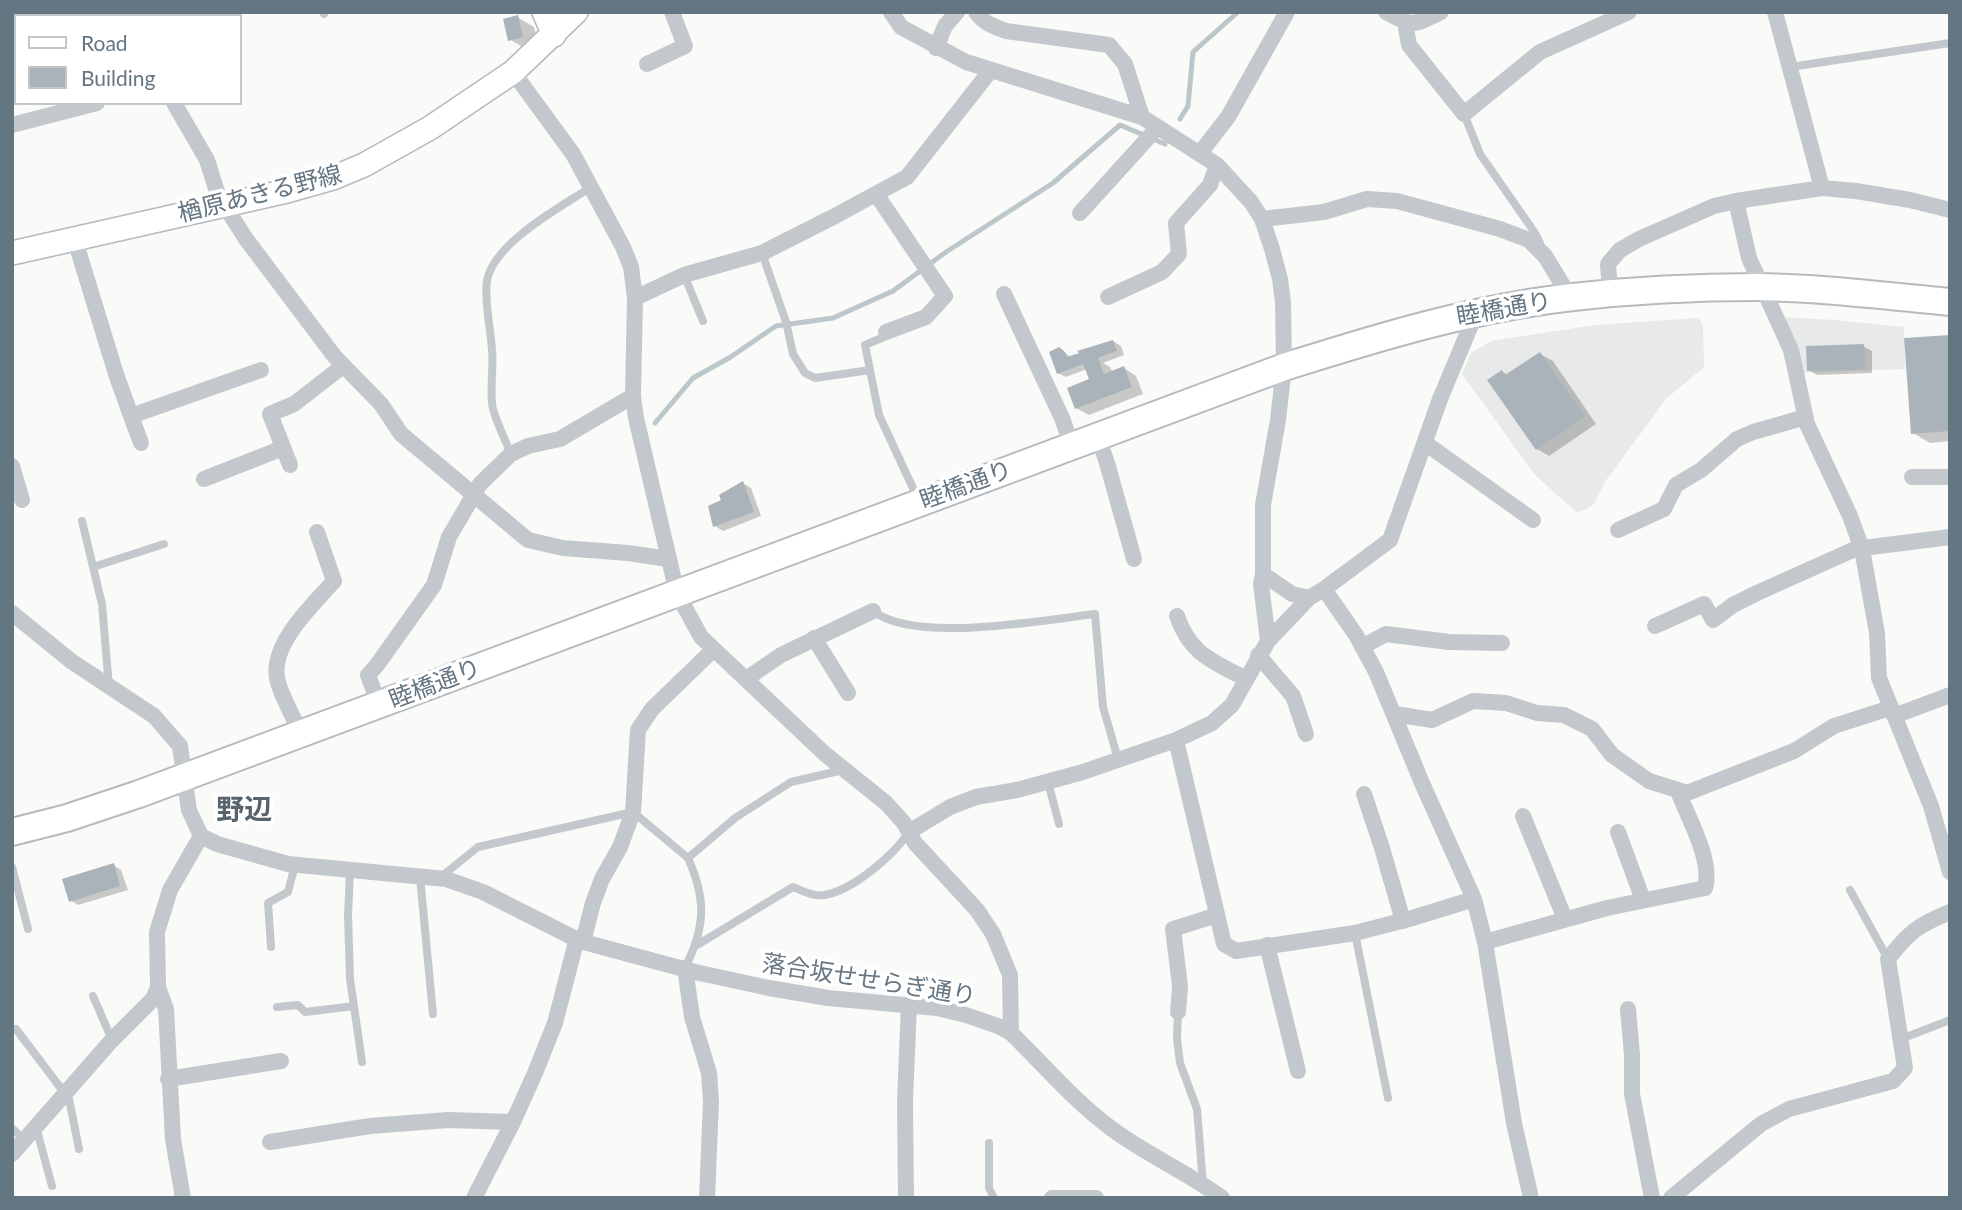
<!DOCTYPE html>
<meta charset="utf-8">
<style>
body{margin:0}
#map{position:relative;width:1962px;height:1210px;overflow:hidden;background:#fafaf8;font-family:Lato,sans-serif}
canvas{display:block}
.frame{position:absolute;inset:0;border:14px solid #657683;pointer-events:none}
.legend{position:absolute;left:14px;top:14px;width:228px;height:91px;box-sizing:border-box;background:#fff;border:2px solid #c1c8cd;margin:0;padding:9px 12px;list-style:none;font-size:21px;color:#657683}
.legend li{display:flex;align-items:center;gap:14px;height:35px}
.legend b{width:35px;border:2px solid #c1c8cd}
</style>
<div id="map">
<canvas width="1962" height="1210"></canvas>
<div class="frame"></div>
<ul class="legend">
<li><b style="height:9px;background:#fff"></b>Road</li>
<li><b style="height:19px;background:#aab3b9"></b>Building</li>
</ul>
</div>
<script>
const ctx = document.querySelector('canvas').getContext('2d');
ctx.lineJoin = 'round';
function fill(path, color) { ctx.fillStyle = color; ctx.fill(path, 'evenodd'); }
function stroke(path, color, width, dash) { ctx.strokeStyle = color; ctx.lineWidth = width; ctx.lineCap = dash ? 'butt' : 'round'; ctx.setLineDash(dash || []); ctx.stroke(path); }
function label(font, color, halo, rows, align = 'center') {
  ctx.font = font + ' Lato,"Noto Sans JP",sans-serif'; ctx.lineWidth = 7; ctx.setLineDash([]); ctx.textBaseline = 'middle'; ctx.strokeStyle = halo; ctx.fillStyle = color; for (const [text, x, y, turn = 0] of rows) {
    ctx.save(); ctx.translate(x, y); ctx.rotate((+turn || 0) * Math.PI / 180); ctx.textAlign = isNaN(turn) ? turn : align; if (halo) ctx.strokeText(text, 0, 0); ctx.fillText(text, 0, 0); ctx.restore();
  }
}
fill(new Path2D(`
 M1782,317L1835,320L1904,327L1905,369L1802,373Z
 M1698,318L1703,325L1704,367L1666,399L1607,479L1593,505L1585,510L1576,512L1534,474L1462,374L1471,353L1491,341L1595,325Z`), '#e8e9e9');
fill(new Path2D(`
 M517,17L534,27L539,46L526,49L509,39Z
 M1950,337V441L1930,443L1913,433Z
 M1113,341L1121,346L1124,355L1103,363L1110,367L1113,373L1124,368L1136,376L1143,394L1089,415L1076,408L1091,380L1087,369L1066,377L1058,373L1059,349L1071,357Z
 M1863,346L1872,351V373L1817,375L1809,370Z
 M1540,354L1553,361L1596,424L1549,456L1537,449L1502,372L1508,375Z
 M743,483L751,488L761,516L723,531L715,526Z
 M113,865L121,870L128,890L78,905L70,900Z`), '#0003');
stroke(new Path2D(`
 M1180,119L1188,106L1193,52L1238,12
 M655,423L693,378L729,358L776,326L833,318L893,291L946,252L1053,183L1120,125L1165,144`), '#bbc7cb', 5);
fill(new Path2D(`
 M518,15L523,37L508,41L503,19Z
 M1950,335V431L1911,434L1904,338Z
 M1113,340L1117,351L1098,358L1104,374L1124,366L1132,387L1075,409L1067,388L1089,379L1083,364L1057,374L1049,352L1059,347L1065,352L1067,357L1079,353L1077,351Z
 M1864,344L1865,369L1807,371L1806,346Z
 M1540,352L1585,416L1536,450L1487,380L1502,370L1505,375Z
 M743,481L754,512L713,527L708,506L721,500L719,495Z
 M114,863L120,886L69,902L62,879Z`), '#aab3b9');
const secondary = new Path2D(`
 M544,12L554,35
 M12,253L287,191L333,178L364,165L430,128L513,72L576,12`);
const primary = new Path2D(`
 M12,832L67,818L139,794L1284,367C1379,337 1474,308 1573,297C1635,290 1697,287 1759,287C1823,288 1886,296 1950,302`);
stroke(secondary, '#b3babf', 26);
stroke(primary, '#b5babe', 30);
stroke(new Path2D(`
 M323,12L324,14
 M183,16L194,12
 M1790,67L1950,43
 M1464,114L1480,154L1535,233L1540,243
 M762,253L786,322L793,354L805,373L815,378L870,370
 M684,275L703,321
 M886,332L884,337L865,345L879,415L918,499
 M511,454C505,439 497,424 493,409C489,393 494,368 492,351C491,328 484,304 487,281C493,243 561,207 591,187
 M82,521L102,604L109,687
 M93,567L164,544
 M873,611C916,644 1042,620 1095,614L1103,707L1118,759
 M1048,782L1059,824
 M12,867L28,929
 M350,871L348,915L350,979L362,1062
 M442,876L478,847L633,812L688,858
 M420,877L433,1014
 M1850,890L1888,959
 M1355,933L1388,1098
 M697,945L793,887C803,891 814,897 825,895C853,890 894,855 909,832
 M271,947L268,903L288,892L295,865
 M685,968C705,928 707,900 688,858L735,818L791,782L843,770
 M93,996L112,1040
 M277,1007L298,1005L305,1012L354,1006
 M1178,1012L1177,1039L1180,1063L1197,1109L1203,1184
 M16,1029L69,1099L79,1149
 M1901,1039L1950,1020
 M36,1127L52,1186
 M12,1128L24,1140
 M989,1143V1188L994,1198`), '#c3c8cc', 8);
stroke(new Path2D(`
 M147,12L148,16
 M891,12L901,27L966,62L1142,117L1217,165L1251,202L1262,219L1272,249L1280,279L1283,302L1284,367L1278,420L1263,505V574L1292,594L1309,598
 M976,12C983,23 995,27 1006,31L1109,45L1125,64L1142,117
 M1386,12C1414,27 1413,26 1441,12
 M1775,12L1822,188
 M1405,22L1409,45L1464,114L1540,52L1629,12
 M936,48L945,26L957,12
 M647,64L685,46L672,12
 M513,72L573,154L623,247L631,267L635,298L633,396L636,418L677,593L701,637L825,754L886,803L904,823L915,843L977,910L993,934L1010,975L1011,1033
 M174,103L207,160L218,195L246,239L335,357L381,404L401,434L528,540L563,548L628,553L669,559
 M12,125L97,103
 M1200,153L1228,117L1287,12
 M876,194L945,296L926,317L886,332
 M1736,201L1749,258L1791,350L1807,424L1850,516L1862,549L1877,633L1879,678L1931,806L1950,872
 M1080,213L1158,127
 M1262,219L1324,212L1367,199L1397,201L1500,229L1529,240L1545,256L1570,297
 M74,237L116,374L131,416L261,370
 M1610,293L1608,264L1620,250L1639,239L1714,206L1736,201L1822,188L1856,191L1910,200L1950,210
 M1004,294L1062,418L1072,446
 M1108,297L1162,272L1179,254L1176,223L1210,185L1217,165
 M635,298L684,275L762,253L835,216L907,177L991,70
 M131,416L141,443
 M1098,437L1107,463L1134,559
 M1425,443L1533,520
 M290,465L270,414L294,404L343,366
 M12,466L22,500
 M1912,477H1950
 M204,479L283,448
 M1618,530L1664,509L1676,485L1701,470L1737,439L1753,432L1806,417
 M1263,574L1261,584L1268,641
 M1324,589L1390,540L1440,399L1476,313
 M12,613L71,661L154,716L180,746L189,810L201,836L217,844L288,864L446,879L483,892L580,941L695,972L769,988L828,998L937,1008L966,1015L998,1026L1011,1033C1044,1065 1075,1102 1112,1129C1147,1155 1187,1172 1222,1198
 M1177,616C1190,654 1212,661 1246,679
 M1655,626L1704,604L1713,620L1733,605L1757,593L1855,549L1950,537
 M814,638L848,693
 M1362,647L1386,634L1449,642L1502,643
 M1258,655L1293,696L1306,734
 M746,679L781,655L873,611
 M379,705L368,675L377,665L434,585L449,537L480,484L511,454L528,446L560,439L633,396
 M1395,714L1432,720L1473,701L1506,703L1537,713L1564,715L1592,729L1612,755L1649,781L1687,793L1794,751L1834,726L1890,708
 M1894,716L1950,695
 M301,734C295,720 279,692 277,678C271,643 313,605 334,581L317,532
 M1176,740L1224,944L1236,951L1355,933L1409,919L1474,899
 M1364,794L1382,848L1403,921
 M1523,816L1565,919
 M909,832L950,807L976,797L1017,790L1083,772L1176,740L1212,723L1232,705L1268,641L1309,598L1324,589L1356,635L1376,672L1422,783L1474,899L1485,942L1514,1123L1531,1198
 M1618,832L1643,900
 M1485,942L1607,908L1705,888C1713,860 1688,818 1678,791
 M1267,945L1298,1071
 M685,968L692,1017L709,1073L711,1102L707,1198
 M158,987L166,1009L173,1139L183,1198
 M1628,1009L1632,1055V1094L1652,1198
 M1178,1012L1180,986L1173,929L1217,915
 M168,1079L281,1061
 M270,1142L370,1126L448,1120L513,1122
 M12,1154L112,1040L153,999L158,987L157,932L170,890L201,836
 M474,1198L513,1122L535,1073L555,1023L575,946L585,934L593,903L602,879L620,847L633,812L638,730L652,709L714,649
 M906,1198L905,1101L909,1005
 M1052,1198H1096
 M1671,1198L1761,1124L1789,1109L1893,1081L1905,1068L1888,959C1909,932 1918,925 1950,912`), '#c3c8cc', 16);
stroke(secondary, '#fff', 23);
stroke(primary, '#fff', 26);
label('24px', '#657683', '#fff', [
 ["楢原あきる野線",260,194,-14],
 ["睦橋通り",1504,309,-10],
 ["睦橋通り",966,485,-20],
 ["睦橋通り",435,684,-21],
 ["落合坂せせらぎ通り",869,980,9]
]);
label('bold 28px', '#57646e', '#fff', [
 ["野辺",244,810]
]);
</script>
